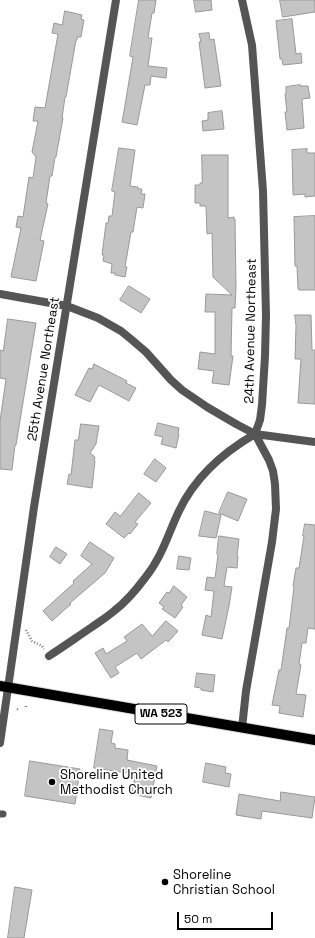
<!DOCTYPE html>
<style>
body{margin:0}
#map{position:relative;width:315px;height:938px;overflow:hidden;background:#fff;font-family:"Space Grotesk",sans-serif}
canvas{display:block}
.scale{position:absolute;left:177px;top:912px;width:96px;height:18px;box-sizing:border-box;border:2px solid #000;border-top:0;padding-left:5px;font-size:12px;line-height:14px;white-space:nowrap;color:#000;-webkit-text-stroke:3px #fff;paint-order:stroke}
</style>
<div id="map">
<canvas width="315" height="938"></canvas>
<div class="scale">50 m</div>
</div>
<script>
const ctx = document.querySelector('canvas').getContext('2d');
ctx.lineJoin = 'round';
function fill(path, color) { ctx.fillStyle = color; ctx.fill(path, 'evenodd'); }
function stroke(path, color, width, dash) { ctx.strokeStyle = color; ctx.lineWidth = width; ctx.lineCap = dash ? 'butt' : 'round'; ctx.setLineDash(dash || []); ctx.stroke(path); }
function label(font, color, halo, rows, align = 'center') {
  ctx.font = font + ' "Space Grotesk",sans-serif'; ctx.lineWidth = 3.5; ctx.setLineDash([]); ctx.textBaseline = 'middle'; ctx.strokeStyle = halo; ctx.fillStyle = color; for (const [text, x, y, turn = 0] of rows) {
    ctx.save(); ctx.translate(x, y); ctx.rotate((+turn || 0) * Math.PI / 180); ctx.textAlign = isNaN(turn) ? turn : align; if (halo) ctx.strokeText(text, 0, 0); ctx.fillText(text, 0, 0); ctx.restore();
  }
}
const building = new Path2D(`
 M139,0H156L154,13H152L148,38H152L148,66L167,68L166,78L151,76L150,85H145L137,125L122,122L124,111L133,57L130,56Z
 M194,0H211L212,10L196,12Z
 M280,0H315V12L283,17Z
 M65,11L82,15L81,19L84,20L81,37H77V40H76L66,97H65L62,118H63L56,157H55L52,176H50L46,203L48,204L40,240L44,241L36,281L11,277L21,228L16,227L18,216L23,217L29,177L33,178L36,157L32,152L38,121H33L35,107L45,108L58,34L52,33L54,23L62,25Z
 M292,19L296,54L301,53L302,63L283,65L282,59H280L276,21Z
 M209,33L210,40L214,39L221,86L205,88L199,42H201L199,34Z
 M300,85V86H308L310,98L302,99L304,128L287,130L285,112H287L285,94H286V87Z
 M222,111L224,129L203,131L202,121L208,120V113Z
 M119,148L135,150L130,186L138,187V189H142L141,194H145L143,208L137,207L133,232H131L125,267H127L125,277L115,275V273H111L112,264L103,261L104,255H102L106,223H108L109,216H112L115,192L112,191Z
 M307,149V153H315V196L305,197V194L293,195L292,150Z
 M202,155H228V218L234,217V219H235L236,287L235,308H232L231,356H233L229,385L212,383L214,371L198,369L200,352L215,354V312H205L206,294L232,295L213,277L212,233L207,234L206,206H200V203H195V185H200V183H202Z
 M315,216V290H299V289H298L297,266H295L294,217Z
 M129,286L150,299L141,313L120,300Z
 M295,315H311L312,350H315V404L298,403L301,359H295L296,326Z
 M8,319L36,323L16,445H15L12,470L0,469V421L6,379L0,378V350L3,351Z
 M94,364L127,381L126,383L136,388L129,401L99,385L90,402L75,395L89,368L92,369Z
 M158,423L179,428L178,434H179L176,448L161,444L163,437L155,435Z
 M81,424L99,426L96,444L90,453L95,457L94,461H95L92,488L67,484L69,474L71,475L75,440H78Z
 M155,459L166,468L156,482L144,474Z
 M228,492L247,499L238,521L219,513Z
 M139,493L151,503L135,522L138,524L130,534L129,533L124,538L106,524L115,512L120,516Z
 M205,511L221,515L216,538L199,536Z
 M305,524L315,525V629L308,628L306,643H302L299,664L301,665L296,694L306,695L303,717L279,713L280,706L272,705L279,670H281L287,628H289L294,587L293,586L296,568H299L304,536H303Z
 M219,536L239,539L237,556H238L237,568L227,567L224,586L232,587L229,606L222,639L202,635L206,615L211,617L214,591L205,590L207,577L215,578L218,555L217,554Z
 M90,542L114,558L105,573L70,603L71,604L52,621L43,611L74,583L73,581L92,564L81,556Z
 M56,547L67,554L60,564L50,557Z
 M179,556L191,558L189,570L177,569Z
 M174,586L187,597L181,605L183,607L175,618L162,609L164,607L159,603L167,592L169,593Z
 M166,621L178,631L168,642L166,640L141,659L137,653L115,667L119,673L111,678L95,653L103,648L106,654L127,641L124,637L142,624L152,636Z
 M197,673L215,675L213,692L201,690V688L195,687Z
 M100,729L113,731L111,743L115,744V748L128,750L127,760L157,766L151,798L132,794L135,774L94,768Z
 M30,761L80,769L75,804L25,796Z
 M206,763L226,767L225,773L231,774L229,787L203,782Z
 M281,792L315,797L312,818L262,811L261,819L236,815L239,794L280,801Z
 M15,887L32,890L24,938H8Z`);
fill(building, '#c4c4c4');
stroke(building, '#999', 1);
const primary = new Path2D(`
 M0,686L315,740`);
stroke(primary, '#dbdbdb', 12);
stroke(new Path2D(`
 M26,630L32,641L42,646L44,649
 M26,707V705
 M17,709L19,710`), '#777', 2.5, [1, 2]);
stroke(new Path2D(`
 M0,814H3`), '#555', 7);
stroke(new Path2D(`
 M0,294L67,306L98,318L121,331L132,340L146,352L171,380L182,390L207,407L236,424L255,434L315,442
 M49,656C63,647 77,637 92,627C99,622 107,617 114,611C126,602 136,590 145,578C162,557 168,534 179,511C195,477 224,452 255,434
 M8,688L34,507L116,0
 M242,728L246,691L272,542L276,509L275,484L273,471L269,460L255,434L260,420L262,405L265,356L266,315L263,191L252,45L242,0`), '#555', 8);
stroke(new Path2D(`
 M0,743L8,688`), '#555', 8);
stroke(primary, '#000', 10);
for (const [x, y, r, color] of [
 [52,782,4,"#000"],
 [165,882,4,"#000"]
]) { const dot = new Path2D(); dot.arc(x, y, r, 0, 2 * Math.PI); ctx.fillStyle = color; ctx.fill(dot); stroke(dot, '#fff', 1.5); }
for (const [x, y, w] of [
 [161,714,52]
]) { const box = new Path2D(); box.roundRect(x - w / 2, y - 10, w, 20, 3); ctx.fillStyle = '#fff'; ctx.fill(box); stroke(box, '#000', 1); }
label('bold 12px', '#000', null, [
 ["WA 523",161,714]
]);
label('13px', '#000', '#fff', [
 ["24th Avenue Northeast",251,331,-89],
 ["25th Avenue Northeast",44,369,-81]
]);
label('13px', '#000', '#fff', [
 ["Shoreline United",60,775],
 ["Methodist Church",60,790],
 ["Shoreline",173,875],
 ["Christian School",173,890]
], 'left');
</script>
